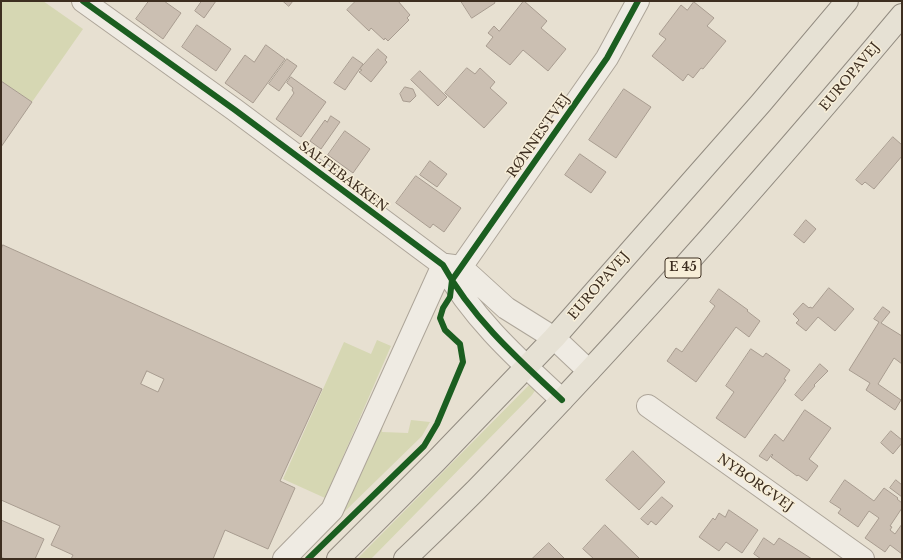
<!DOCTYPE html>
<meta charset="utf-8">
<style>
body{margin:0}
#map{position:relative;width:903px;height:560px;overflow:hidden;background:#e7e0d1;font-family:"Libre Baskerville",serif}
canvas{display:block}
.frame{position:absolute;inset:0;border:2px solid #3d2e20;pointer-events:none}
</style>
<div id="map">
<canvas width="903" height="560"></canvas>
<div class="frame"></div>
</div>
<script>
const ctx = document.querySelector('canvas').getContext('2d');
ctx.lineJoin = 'round';
function fill(path, color) { ctx.fillStyle = color; ctx.fill(path, 'evenodd'); }
function stroke(path, color, width, dash) { ctx.strokeStyle = color; ctx.lineWidth = width; ctx.lineCap = dash ? 'butt' : 'round'; ctx.setLineDash(dash || []); ctx.stroke(path); }
function label(font, color, halo, rows, align = 'center') {
  ctx.font = font + ' "Libre Baskerville",serif'; ctx.lineWidth = 3; ctx.setLineDash([]); ctx.textBaseline = 'middle'; ctx.strokeStyle = halo; ctx.fillStyle = color; for (const [text, x, y, turn = 0] of rows) {
    ctx.save(); ctx.translate(x, y); ctx.rotate((+turn || 0) * Math.PI / 180); ctx.textAlign = isNaN(turn) ? turn : align; if (halo) ctx.strokeText(text, 0, 0); ctx.fillText(text, 0, 0); ctx.restore();
  }
}
fill(new Path2D(`
 M1,1H43L83,29L32,102L1,81Z
 M377,340L391,346L325,498L283,479L344,342L371,354Z
 M530,384L536,389L532,395L371,559H357Z
 M383,417L382,432L408,433L411,420L430,422L422,436L340,516Z`), '#d6d7b3');
const building = new Path2D(`
 M149,1H164L181,13L163,39L136,19Z
 M202,1H216L204,18L195,11Z
 M283,1H293L289,6Z
 M356,1H398L410,15L407,18L409,20L388,41L385,38L384,40L371,28L369,31L347,10Z
 M461,1H494L495,3L472,18Z
 M524,1L547,21L541,28L566,49L548,71L523,50L510,65L486,46L493,37L488,33L494,26L499,31Z
 M694,2L714,18L707,26L726,41L703,69L701,68L693,78L688,74L683,81L652,56L666,39L659,34L681,5L687,10Z
 M197,25L231,49L216,71L182,47Z
 M266,45L285,59L253,103L225,83L245,55L254,62Z
 M378,49L387,57L385,60L387,62L371,82L359,72L362,70L360,69Z
 M353,57L363,64L345,90L334,83Z
 M287,59L297,66L279,91L269,84Z
 M467,68L475,74L480,68L495,82L490,88L507,103L484,128L445,93Z
 M420,71L447,97L438,106L411,80Z
 M291,77L326,102L301,137L276,119L294,93L292,90L293,88L287,83Z
 M1,81L32,102L1,147Z
 M405,87L413,89L416,96L410,102L403,101L400,94Z
 M624,89L651,107L616,158L589,140Z
 M331,116L340,122L321,149L310,141L325,120L327,122Z
 M345,131L370,149L353,173L328,155Z
 M893,137L902,145V156L874,189L865,182L862,185L856,180Z
 M580,154L606,172L591,193L565,175Z
 M430,161L447,174L437,187L420,175Z
 M416,176L461,208L444,232L433,224L430,228L396,203Z
 M806,220L816,229L804,243L794,235Z
 M3,245L322,389L280,481L295,488L268,549L225,530L213,559H71L73,555L51,545L60,526L1,500V250ZM147,371L164,379L158,392L141,384Z
 M829,288L854,309L835,331L818,317L806,331L796,323L799,320L793,314L803,303L809,308L810,307L812,308Z
 M719,289L748,310L747,311L760,321L749,337L736,327L696,382L667,361L676,348L682,352L715,306L710,302Z
 M883,307L890,312L881,323L902,336V364L894,358L878,384L901,400L895,410L866,390L870,383L849,370L879,322L874,319Z
 M751,349L763,357L766,353L790,370L784,379L786,380L745,438L716,418L734,392L726,386Z
 M820,364L828,371L814,385L815,386L802,401L795,395Z
 M805,410L831,428L809,459L818,466L807,481L798,475L797,476L771,457L773,455L772,454L767,461L759,456L775,434L783,441Z
 M891,431L902,440V443L893,454L881,443Z
 M633,451L665,482L639,510L606,480Z
 M845,480L874,501L884,488L898,498L897,499L902,503V508L890,526L892,527L890,530L895,534L902,524V554L890,545L885,552L865,538L879,518L869,511L858,527L838,513L841,509L830,502Z
 M896,480L902,485V497L890,488Z
 M662,497L673,506L656,525L651,521L648,525L641,519Z
 M729,510L758,530L742,553L726,542L719,551L699,537L713,518L715,520L719,513L725,517Z
 M1,520L44,539L35,559H5L1,557Z
 M605,525L640,559H594L583,549Z
 M764,538L774,545L779,538L812,559H761L754,554Z
 M549,543L565,559H532Z`);
fill(building, '#cbbfb2');
stroke(building, '#a89c90', 1);
const minor = new Path2D(`
 M83,1L235,110L443,265C472,318 518,359 562,400
 M446,265L461,267L506,308L554,338L589,371
 M452,280L607,58L638,1
 M648,406L863,559
 M284,559L332,510L443,265`);
const major = new Path2D(`
 M338,559L435,462L554,338L761,103L847,1
 M405,559C429,536 453,513 477,489C625,337 765,178 902,15`);
stroke(minor, '#ada599', 24);
stroke(major, '#928b80', 24);
stroke(minor, '#efebe3', 22);
stroke(major, '#e6e1d4', 22);
stroke(new Path2D(`
 M83,1L235,110L443,265C472,318 518,359 562,400
 M452,280L607,58L638,1
 M308,559L424,446L437,424L463,362L460,344L445,330L440,318L443,308L450,297L452,280`), '#1b5e20', 6);
for (const [x, y, w] of [
 [683,268,36]
]) { const box = new Path2D(); box.roundRect(x - w / 2, y - 10, w, 20, 3); ctx.fillStyle = '#f7eed8'; ctx.fill(box); stroke(box, '#3d2e20', 1); }
label('bold 12px', '#3d2e20', null, [
 ["E 45",683,268]
]);
label('13px', '#3d2e20', '#f7eed8', [
 ["EUROPAVEJ",850,77,-50],
 ["RØNNESTVEJ",539,136,-55],
 ["SALTEBAKKEN",343,177,37],
 ["EUROPAVEJ",599,286,-49],
 ["NYBORGVEJ",755,483,35]
]);
</script>
